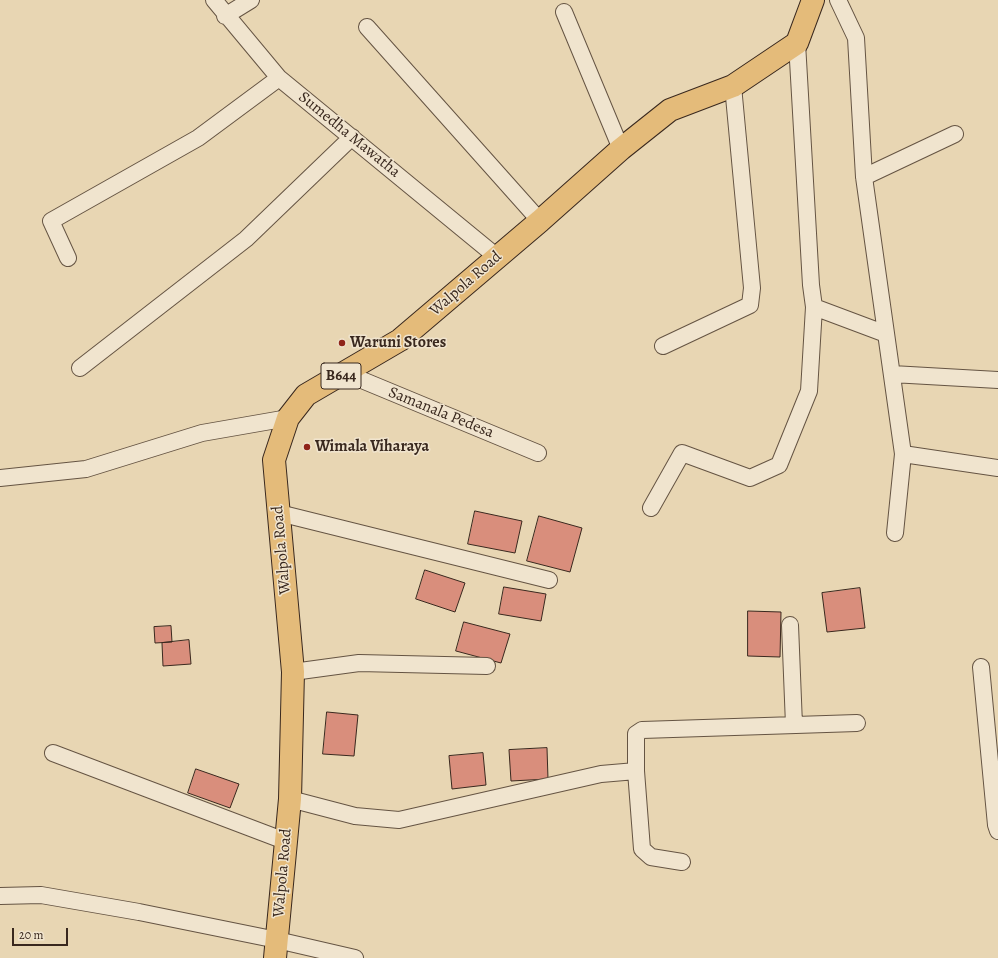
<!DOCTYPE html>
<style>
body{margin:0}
#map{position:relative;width:998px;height:958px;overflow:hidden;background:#e8d6b3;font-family:Alegreya,serif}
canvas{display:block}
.scale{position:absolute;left:12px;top:928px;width:56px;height:18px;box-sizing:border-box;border:2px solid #39281e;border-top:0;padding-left:5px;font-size:12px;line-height:14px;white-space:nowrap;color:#39281e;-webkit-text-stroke:3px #f0e4ce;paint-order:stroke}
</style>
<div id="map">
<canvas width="998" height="958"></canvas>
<div class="scale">20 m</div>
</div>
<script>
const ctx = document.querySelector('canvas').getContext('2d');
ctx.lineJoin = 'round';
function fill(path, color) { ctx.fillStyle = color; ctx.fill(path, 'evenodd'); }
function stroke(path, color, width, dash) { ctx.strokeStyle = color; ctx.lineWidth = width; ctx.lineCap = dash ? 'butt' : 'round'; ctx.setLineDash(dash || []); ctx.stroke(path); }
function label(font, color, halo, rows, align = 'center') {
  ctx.font = font + ' Alegreya,serif'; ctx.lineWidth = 3; ctx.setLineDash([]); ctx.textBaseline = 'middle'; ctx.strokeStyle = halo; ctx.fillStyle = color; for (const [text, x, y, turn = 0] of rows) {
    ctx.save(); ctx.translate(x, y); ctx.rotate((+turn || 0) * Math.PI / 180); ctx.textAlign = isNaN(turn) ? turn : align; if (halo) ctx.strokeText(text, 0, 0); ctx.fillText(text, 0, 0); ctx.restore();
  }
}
const building = new Path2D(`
 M475,511L522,521L515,553L468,544Z
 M539,516L582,528L570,572L527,561Z
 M425,570L465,583L455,612L416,599Z
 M504,587L546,594L541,621L499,614Z
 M860,588L865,628L827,632L822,593Z
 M748,611L781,612L780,657L748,656Z
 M464,622L510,634L501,663L456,651Z
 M171,626L172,642L155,643L154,627Z
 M189,640L191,664L163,666L162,643Z
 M327,712L358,715L354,756L323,754Z
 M547,748L548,779L511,781L509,750Z
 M483,753L486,785L452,789L449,756Z
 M196,769L239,784L230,808L188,793Z`);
fill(building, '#d98e7c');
stroke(building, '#39281e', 1);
const street = new Path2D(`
 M214,0L279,78L497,257
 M838,0L856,38L864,177L903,454L895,533
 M564,12L621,149
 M225,16L251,0
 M367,27L540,221
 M864,177L955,134
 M68,258L51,221L198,138L279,78
 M814,307L886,334
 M663,346L750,305L752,288L733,86
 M80,368L246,239L352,137
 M345,373L538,453
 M892,374L998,380
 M903,454L998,468
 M0,478L86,469L202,433L288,418
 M651,508L682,453L750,478L779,465L809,391L814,307L811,285L797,43
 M279,513L549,580
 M790,625L794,725
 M981,667L996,825L998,831
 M293,672L359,663L487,666
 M53,753L285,841
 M290,799L355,816L399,820L601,774L636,771
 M682,862L651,857L642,849L636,771V734L642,730L857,723
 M0,896L41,895L139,912L277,940L355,958`);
const primary = new Path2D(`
 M275,958L290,799L293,672L274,460L288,418L306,395L400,340L540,221L621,149L670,110L733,86L797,43L813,0`);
stroke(street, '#655443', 18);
stroke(primary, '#39281e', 24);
stroke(street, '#f0e4ce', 16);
stroke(primary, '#e4bb7a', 22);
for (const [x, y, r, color] of [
 [342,343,4,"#8f2418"],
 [307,447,4,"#8f2418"]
]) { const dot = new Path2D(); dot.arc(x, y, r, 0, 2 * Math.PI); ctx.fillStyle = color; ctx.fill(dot); stroke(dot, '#f0e4ce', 1.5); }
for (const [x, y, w] of [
 [341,376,40]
]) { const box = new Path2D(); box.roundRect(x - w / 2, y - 13, w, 26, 3); ctx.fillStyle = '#f0e4ce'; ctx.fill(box); stroke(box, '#39281e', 1); }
label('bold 15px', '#39281e', null, [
 ["B644",341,376]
]);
label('16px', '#39281e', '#f0e4ce', [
 ["Sumedha Mawatha",349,135,39],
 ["Walpola Road",466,284,-41],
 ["Samanala Pedesa",441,413,22],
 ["Walpola Road",282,550,-95],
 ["Walpola Road",283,873,-85]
]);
label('bold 16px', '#39281e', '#f0e4ce', [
 ["Waruni Stores",350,343],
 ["Wimala Viharaya",315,447]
], 'left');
</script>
